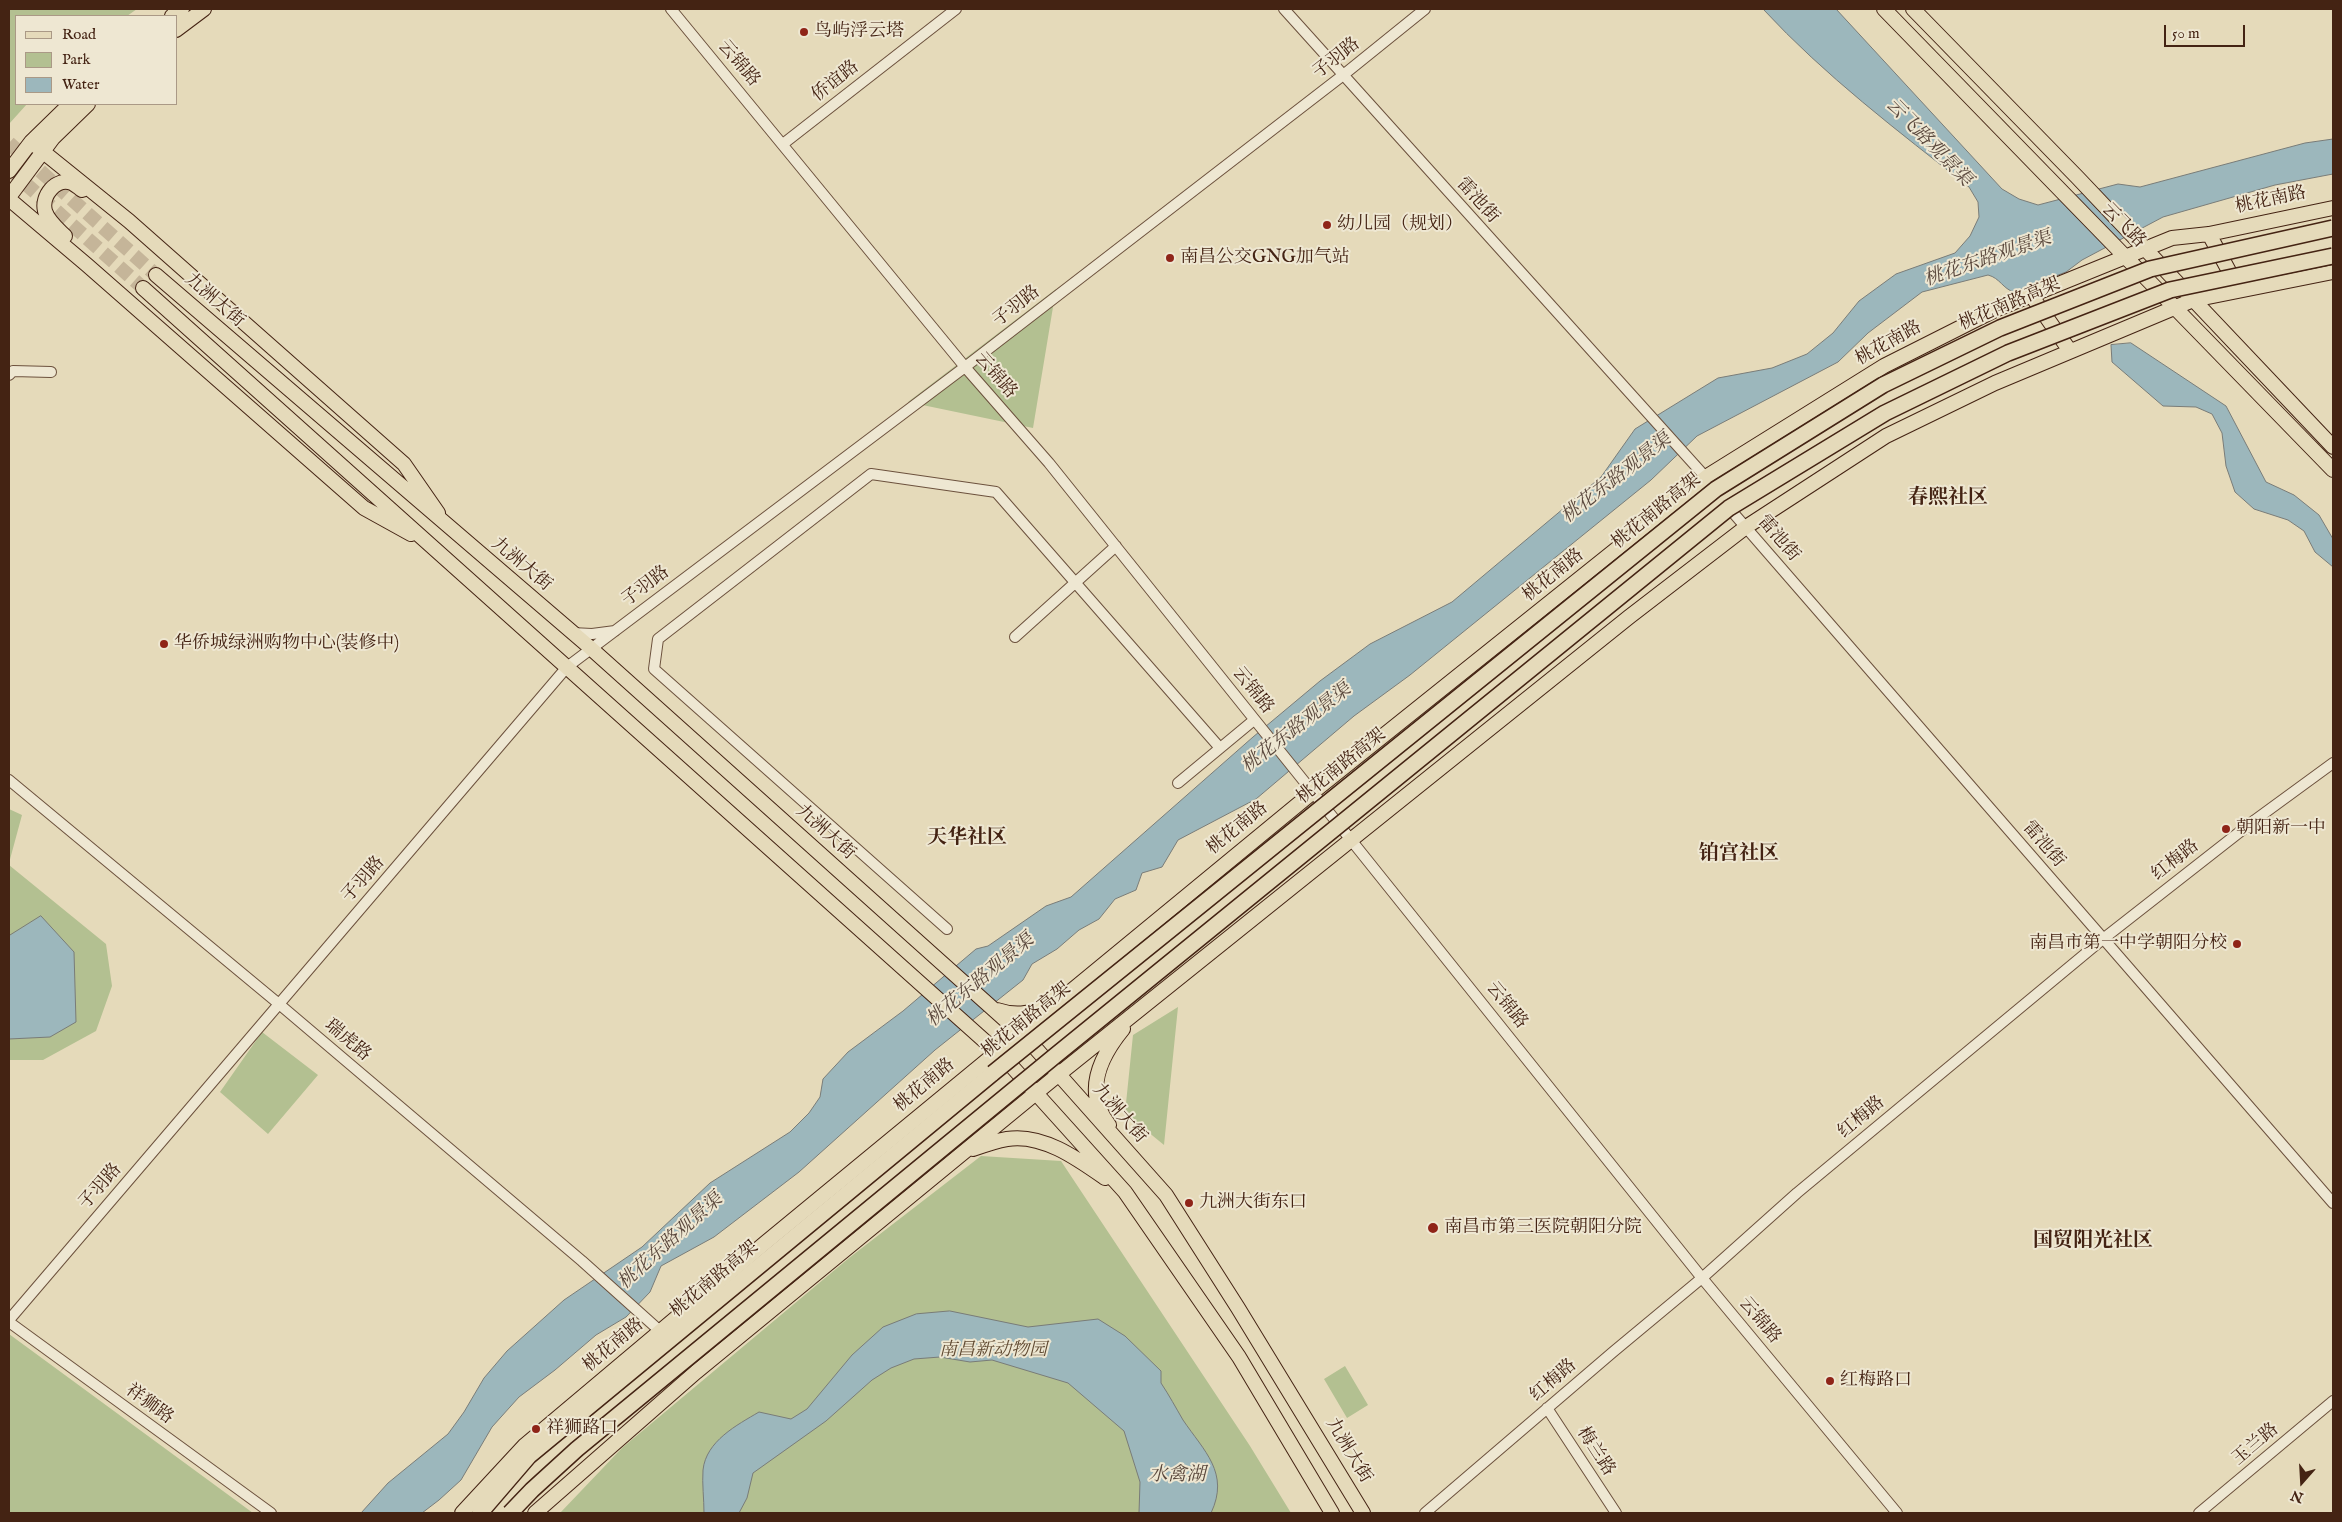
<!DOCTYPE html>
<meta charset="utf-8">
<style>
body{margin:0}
#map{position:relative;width:2342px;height:1522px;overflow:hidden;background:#e5daba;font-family:"IM FELL English",serif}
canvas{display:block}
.frame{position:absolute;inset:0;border:10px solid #442313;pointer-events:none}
.legend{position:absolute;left:15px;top:15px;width:162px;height:90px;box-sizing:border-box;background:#eee7d2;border:1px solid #aa9986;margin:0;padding:6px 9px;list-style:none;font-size:15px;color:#442313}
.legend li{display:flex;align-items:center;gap:10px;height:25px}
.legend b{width:25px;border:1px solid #aa9986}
.north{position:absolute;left:2277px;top:1457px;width:50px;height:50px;-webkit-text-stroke:4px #eee7d2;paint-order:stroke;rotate:199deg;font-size:14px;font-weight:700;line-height:20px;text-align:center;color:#442313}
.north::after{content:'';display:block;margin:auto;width:18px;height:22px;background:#442313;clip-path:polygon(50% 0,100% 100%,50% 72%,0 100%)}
.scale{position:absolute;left:2164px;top:25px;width:81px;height:22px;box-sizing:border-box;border:2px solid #442313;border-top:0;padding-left:6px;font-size:15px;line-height:18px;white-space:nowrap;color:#442313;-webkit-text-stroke:4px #eee7d2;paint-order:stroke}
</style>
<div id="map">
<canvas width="2342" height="1522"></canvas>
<div class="frame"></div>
<ul class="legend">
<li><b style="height:6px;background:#e5daba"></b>Road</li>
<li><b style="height:14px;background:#b3c091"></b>Park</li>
<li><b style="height:14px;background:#9cb7bc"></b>Water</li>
</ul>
<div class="north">N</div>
<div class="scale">50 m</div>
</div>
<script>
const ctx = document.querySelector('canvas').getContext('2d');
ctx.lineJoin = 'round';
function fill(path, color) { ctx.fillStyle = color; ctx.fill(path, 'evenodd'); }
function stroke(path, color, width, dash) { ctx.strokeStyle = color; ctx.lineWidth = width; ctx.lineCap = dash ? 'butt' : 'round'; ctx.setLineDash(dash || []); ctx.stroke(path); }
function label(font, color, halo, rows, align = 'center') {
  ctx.font = font + ' "IM FELL English","Noto Serif SC",serif'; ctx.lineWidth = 4; ctx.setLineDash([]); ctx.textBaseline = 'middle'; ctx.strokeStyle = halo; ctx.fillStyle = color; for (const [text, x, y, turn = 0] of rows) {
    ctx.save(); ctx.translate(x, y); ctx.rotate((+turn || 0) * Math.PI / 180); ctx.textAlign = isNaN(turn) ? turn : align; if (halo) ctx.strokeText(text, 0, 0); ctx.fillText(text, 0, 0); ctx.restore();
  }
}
fill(new Path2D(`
 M9,9H137L127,16H16V104H27L9,124Z
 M1056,289L1033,428L908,402Z
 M9,809L22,815L9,863Z
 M9,865L106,944L112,986L96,1031L43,1060H9Z
 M1178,1007L1164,1145L1125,1113L1133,1035Z
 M262,1032L318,1075L268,1134L220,1092Z
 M981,1156L1061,1161L1250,1446L1291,1513H560L622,1448L849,1258Z
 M9,1334L253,1513H9Z
 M1345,1366L1368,1405L1347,1418L1324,1379Z`), '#b3c091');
const water = new Path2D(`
 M1763,9H1836L2002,189L2019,199L2038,205L2118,184L2140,187L2305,143L2333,139V174L2275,185L2163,217L2082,260L2066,272L2014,292C2003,289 2000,278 1988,275L1922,292L1868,333L1838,362L1697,436L1651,480L1410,675L1354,716L1256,799L1178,840L1162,867L1142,873L1136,890L1115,899L1099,919L1079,930L1057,949L1032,964L1023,980L935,1050L799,1172L714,1237L661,1266L650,1292L626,1317L596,1335L555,1370L519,1397L492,1427L461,1480L439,1500L422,1513H361L388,1483L448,1434L464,1412L484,1378L507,1351L564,1300L642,1247L710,1183L790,1132L809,1113L820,1097L823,1079L848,1052L903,1011L976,949L988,946L1046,906L1071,897L1253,737L1320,681L1370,644L1452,602L1601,477L1635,429L1718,378L1772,368L1807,354L1833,333L1859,301L1896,274L1955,253L1970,236L1979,217L1978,202L1969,187C1898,131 1825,76 1763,9Z
 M2131,343L2226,406L2266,482L2294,495L2319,515L2333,539V567L2315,552L2304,531L2288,520L2254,509L2235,492L2226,466L2222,433L2212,414L2196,407L2163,406L2112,362L2111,345Z
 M41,916L74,952L76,1022L50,1037L9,1039V936Z
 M950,1311L1028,1327L1098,1319L1125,1336L1161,1371V1383C1169,1395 1176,1408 1183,1420C1204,1451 1230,1473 1211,1513H1139L1140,1482L1124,1431L1068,1383L992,1360L970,1362L940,1357L914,1359L891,1368L872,1380L826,1421L753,1473L747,1498L739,1513H704C704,1499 702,1484 703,1470C706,1441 737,1425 759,1412L791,1419L807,1409L852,1355L883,1327L916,1314Z`);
fill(water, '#9cb7bc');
stroke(water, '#797c78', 1);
stroke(new Path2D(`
 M9,143L156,275
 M9,169L143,288`), '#c5b599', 14, [14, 7]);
const minor = new Path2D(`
 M671,9L965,367L1049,463L1702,1278L1897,1513
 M1284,9L1710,482
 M783,144L956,9
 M9,375L13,371L51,372
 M1729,508L2333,1203
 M572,633L592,634L615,631
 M1015,637L1116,546
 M9,780L279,1004L582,1261L660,1331
 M1178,783L1254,720
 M947,929L654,669L658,639L871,474L996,492L1220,748
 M9,1320L567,667L965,367L1342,76L1425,9
 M9,1322L271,1513
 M1547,1408L1616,1513
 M1425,1513L1613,1352L1702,1278L1797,1193L2103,939L2255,820L2333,763
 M2199,1513L2333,1401`);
const major = new Path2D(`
 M1884,9L2333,470
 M1913,9L2078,178L2333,447
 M172,16L182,9
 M176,30L204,9
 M31,142L129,221L404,464L438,513
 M9,171L31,142L70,104
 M9,197L53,138L88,104
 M9,199L87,265L364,508L411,534
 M2209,234L2237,286
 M65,236C58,229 48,221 45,211C41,196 56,177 72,183C76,185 79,188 82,190
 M156,275L586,644L1030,1042L1166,1195L1238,1308L1363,1513
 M143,288L1007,1061L1125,1192L1239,1357L1332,1513
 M2031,295L2070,351
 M997,1010C1015,1016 1028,1014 1046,1007
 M1109,1125C1083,1092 1100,1057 1123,1029
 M973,1149C984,1145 995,1141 1007,1139C1042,1133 1078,1159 1105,1178
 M462,1513L525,1445L765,1243L1313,792L1709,475L1884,366L1997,309L2172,238L2209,234L2333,208
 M535,1513L696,1372L1059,1074L1629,617L1746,527L1886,436L1995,383L2193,300L2333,272`);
const highway = new Path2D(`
 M480,1513L529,1456L993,1073`);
stroke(minor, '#6c513d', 12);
stroke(major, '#442313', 16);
stroke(highway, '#442313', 18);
stroke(minor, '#eee7d2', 10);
stroke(major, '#e5daba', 14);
stroke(highway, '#e5daba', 15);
const highwayBridge = new Path2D(`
 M993,1073L1716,489L1883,385L2000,328L2150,269L2333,228
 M510,1513L532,1490L577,1449L1056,1055L1729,508L1885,413L2008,353L2170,290L2333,256`);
stroke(highwayBridge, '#442313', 18, []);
stroke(highwayBridge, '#e5daba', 15);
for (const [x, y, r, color] of [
 [804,32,5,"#8f2418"],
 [1327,225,5,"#8f2418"],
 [1170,258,5,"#8f2418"],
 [164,644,5,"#8f2418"],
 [2226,829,5,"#8f2418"],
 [2237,944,5,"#8f2418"],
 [1189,1203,5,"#8f2418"],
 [1433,1228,6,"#8f2418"],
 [1830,1381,5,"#8f2418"],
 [536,1429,5,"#8f2418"]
]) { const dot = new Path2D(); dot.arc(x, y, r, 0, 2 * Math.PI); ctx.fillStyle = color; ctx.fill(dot); stroke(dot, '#eee7d2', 2); }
label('18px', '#442313', '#eee7d2', [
 ["鸟屿浮云塔",814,32],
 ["幼儿园（规划）",1337,225],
 ["南昌公交GNG加气站",1180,258],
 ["华侨城绿洲购物中心(装修中)",174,644],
 ["朝阳新一中",2236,829],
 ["南昌市第一中学朝阳分校",2227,944,"right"],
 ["九洲大街东口",1199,1203],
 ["南昌市第三医院朝阳分院",1444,1228],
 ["红梅路口",1840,1381],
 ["祥狮路口",546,1429]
], 'left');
label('18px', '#442313', '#eee7d2', [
 ["子羽路",1337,59,-38],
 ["云锦路",738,64,50],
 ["侨谊路",836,82,-38],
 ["雷池街",1477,201,48],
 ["桃花南路",2271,201,-12],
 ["云飞路",2123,226,46],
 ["九洲大街",214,301,41],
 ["桃花南路高架",2010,305,-23],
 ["子羽路",1017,307,-38],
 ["桃花南路",1889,344,-29],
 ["云锦路",995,376,49],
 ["桃花南路高架",1657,512,-39],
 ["雷池街",1778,539,49],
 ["九洲大街",521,565,40],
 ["桃花南路",1554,576,-39],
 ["子羽路",646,587,-37],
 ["云锦路",1252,691,51],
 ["桃花南路高架",1342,767,-39],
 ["桃花南路",1238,829,-39],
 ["九洲大街",825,833,42],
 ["雷池街",2043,845,49],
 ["红梅路",2176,861,-38],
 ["子羽路",364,880,-49],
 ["云锦路",1506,1006,51],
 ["桃花南路高架",1027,1021,-39],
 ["瑞虎路",347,1041,40],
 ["桃花南路",925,1086,-40],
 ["九洲大街",1119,1114,49],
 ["红梅路",1862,1118,-40],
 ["子羽路",101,1187,-49],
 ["桃花南路高架",715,1280,-40],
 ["云锦路",1759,1321,50],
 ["桃花南路",614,1346,-40],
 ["红梅路",1554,1381,-41],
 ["祥狮路",149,1405,36],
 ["玉兰路",2256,1445,-40],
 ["九洲大街",1348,1451,59],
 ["梅兰路",1595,1452,57]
]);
label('italic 18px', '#604a32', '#eee7d2', [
 ["南昌新动物园",993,1351]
]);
label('italic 19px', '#5a483d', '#eee7d2', [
 ["云飞路观景渠",1928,143,46],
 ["桃花东路观景渠",1988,260,-19],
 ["桃花东路观景渠",1617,479,-38],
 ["桃花东路观景渠",1297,729,-38],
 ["桃花东路观景渠",981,981,-40],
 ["桃花东路观景渠",671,1242,-42],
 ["水禽湖",1177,1476]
]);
label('bold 20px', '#442313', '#eee7d2', [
 ["春熙社区",1948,499],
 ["天华社区",967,839],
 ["铂宫社区",1739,855],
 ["国贸阳光社区",2093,1242]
]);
</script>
